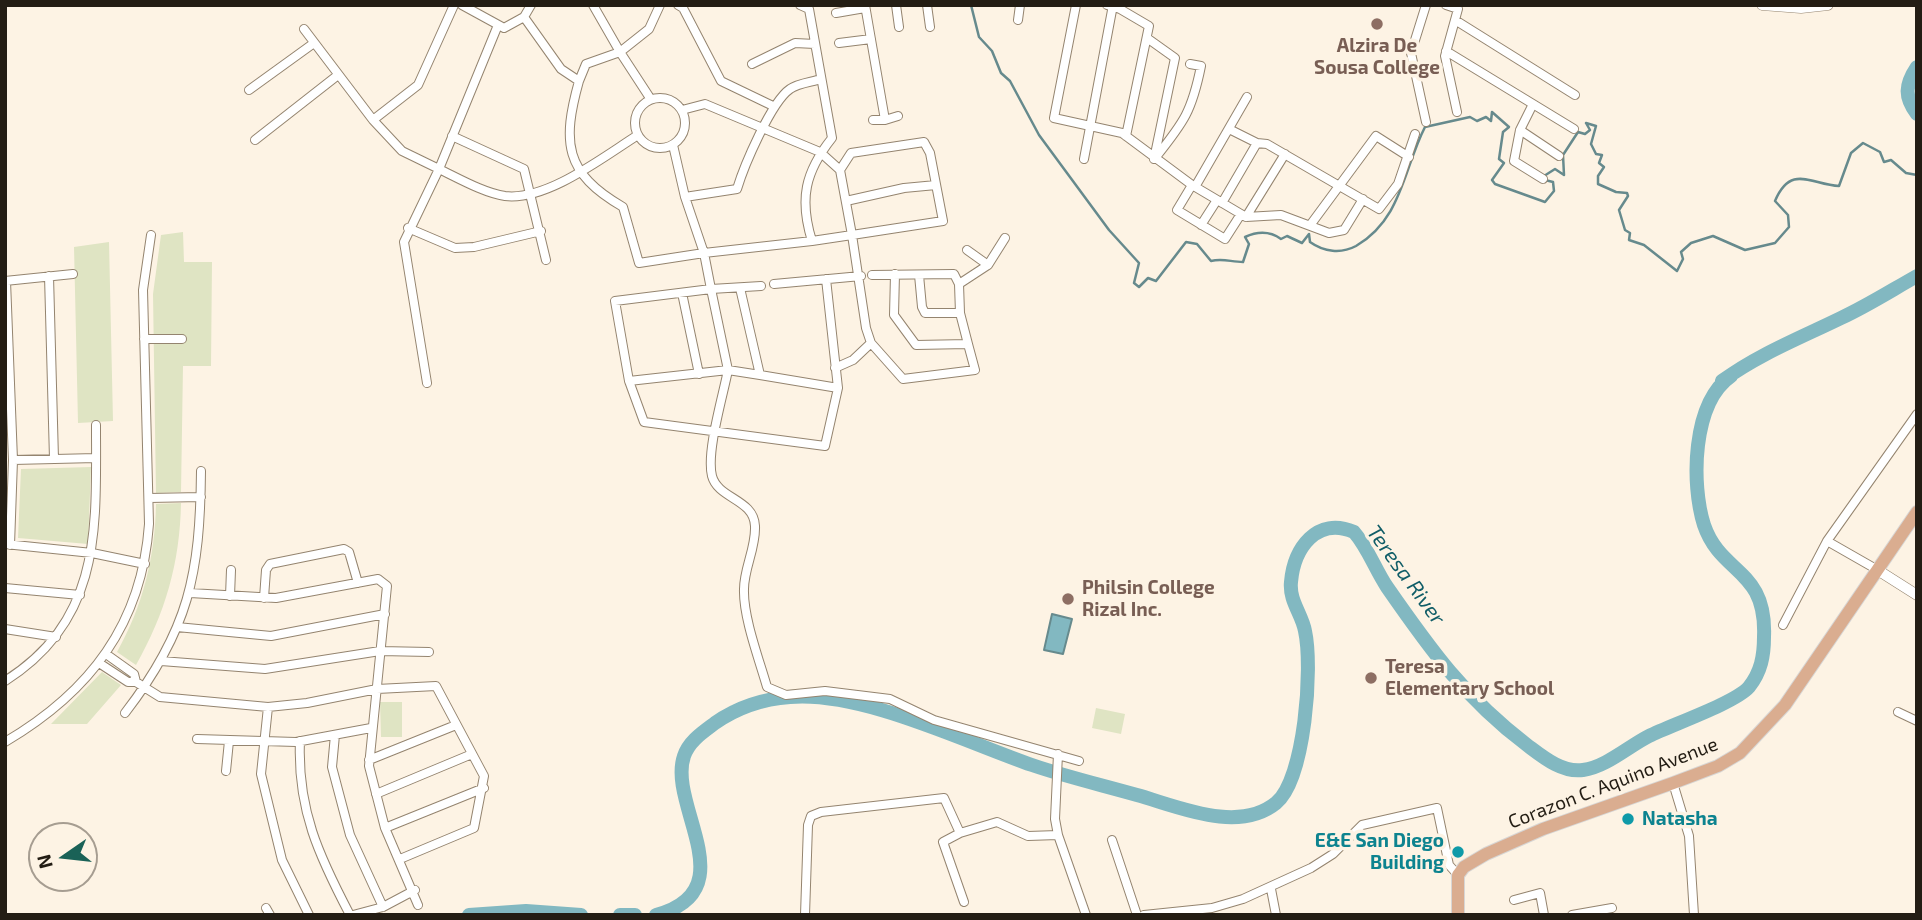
<!DOCTYPE html>
<style>
body{margin:0}
#map{position:relative;width:1922px;height:920px;overflow:hidden;background:#fdf3e4;font-family:"Exo 2",sans-serif}
canvas{display:block}
.frame{position:absolute;inset:0;border:7px solid #231d14;pointer-events:none}
.north{position:absolute;left:28px;top:822px;width:70px;height:70px;box-sizing:border-box;background:#fdf3e4;border:2px solid #a69d91;border-radius:50%;rotate:256deg;font-size:19px;font-weight:700;line-height:28px;text-align:center;color:#231d14}
.north::after{content:'';display:block;margin:auto;width:24px;height:32px;background:#1a6257;clip-path:polygon(50% 0,100% 100%,50% 72%,0 100%)}
</style>
<div id="map">
<canvas width="1922" height="920"></canvas>
<div class="frame"></div>
<div class="north">N</div>
</div>
<script>
const ctx = document.querySelector('canvas').getContext('2d');
ctx.lineJoin = 'round';
function fill(path, color) { ctx.fillStyle = color; ctx.fill(path, 'evenodd'); }
function stroke(path, color, width, dash) { ctx.strokeStyle = color; ctx.lineWidth = width; ctx.lineCap = dash ? 'butt' : 'round'; ctx.setLineDash(dash || []); ctx.stroke(path); }
function label(font, color, halo, rows, align = 'center') {
  ctx.font = font + ' "Exo 2",sans-serif'; ctx.lineWidth = 7; ctx.setLineDash([]); ctx.textBaseline = 'middle'; ctx.strokeStyle = halo; ctx.fillStyle = color; for (const [text, x, y, turn = 0] of rows) {
    ctx.save(); ctx.translate(x, y); ctx.rotate((+turn || 0) * Math.PI / 180); ctx.textAlign = isNaN(turn) ? turn : align; if (halo) ctx.strokeText(text, 0, 0); ctx.fillText(text, 0, 0); ctx.restore();
  }
}
fill(new Path2D(`
 M183,232L184,262H212L211,366H183L181,492L156,493L153,294L161,235Z
 M109,242L113,421L78,423L74,247Z
 M91,467L88,544L18,538L21,469Z
 M181,503C180,563 165,614 136,665L117,652C143,606 155,557 156,504Z
 M102,672L121,685L87,724H51Z
 M380,702H402V737H381Z
 M1096,708L1125,714L1121,734L1092,728Z`), '#dfe4c3');
const water = new Path2D(`
 M1052,614L1072,619L1063,654L1044,650Z`);
fill(water, '#82b8c1');
stroke(water, '#668a8d', 2);
stroke(new Path2D(`
 M971,5L979,37L992,51L1001,73L1010,81L1039,135L1109,230L1139,263L1134,283L1139,287L1148,278L1156,281L1186,242L1197,244L1211,261C1223,258 1231,262 1243,262L1249,244L1245,237C1258,231 1270,231 1281,239L1287,236L1302,243L1309,234L1310,242C1324,252 1341,254 1356,246C1402,219 1403,170 1425,127L1470,117L1477,121L1486,117L1491,121L1492,112L1509,127L1503,132L1499,159L1504,163L1492,180L1495,184L1545,202L1554,191L1553,182L1545,180L1544,176L1555,169L1564,175
 M1586,123L1596,126L1591,144L1596,154L1602,155L1599,163L1604,167L1598,176V184L1616,192L1627,193L1628,196L1619,210L1625,230L1630,233L1629,240L1644,245L1677,271L1683,259L1681,252L1691,243L1713,236L1745,250L1775,243L1789,227L1788,215L1775,201C1791,163 1812,185 1839,186L1851,153L1863,143L1880,152L1884,162L1891,160L1906,173L1917,175
 M1564,175L1563,155L1578,132L1585,134L1590,130L1586,123`), '#668a8d', 2.5);
stroke(new Path2D(`
 M1917,67C1905,85 1904,97 1917,114
 M469,915L526,911L581,915
 M620,915H635
 M656,915C747,891 667,805 684,756C689,741 703,732 715,723C738,707 762,699 790,697C862,691 963,741 1032,765C1067,777 1102,785 1137,795C1177,806 1238,834 1276,803C1305,779 1313,667 1305,631C1302,614 1289,601 1291,582C1294,548 1317,516 1354,532C1368,548 1375,569 1387,587C1430,649 1465,698 1527,745C1543,757 1562,773 1583,770C1606,767 1629,746 1649,736C1671,725 1735,703 1749,687C1761,672 1764,656 1764,637C1767,568 1721,575 1704,525C1691,484 1692,403 1731,376L1722,381C1759,354 1800,338 1841,318C1867,306 1892,290 1917,276`), '#82b8c1', 14);
const minor = new Path2D(`
 M462,5L504,28L524,17L531,5
 M593,5L620,52L649,29L660,5
 M678,5L683,8L721,81L773,106
 M800,5L809,9L832,138C805,172 799,199 812,241L852,235L866,328L871,343L903,379L975,370L968,344L916,345L894,315L895,274
 M865,5L885,120L898,116
 M896,5L899,27
 M927,5L930,27
 M1076,5L1054,118L1122,133L1192,185L1246,217L1281,215L1329,233L1344,230L1363,199
 M1107,5L1120,9L1149,26L1126,136
 M1446,5L1458,9L1445,56L1457,112
 M836,13L865,8
 M524,17L561,69L579,81C562,142 564,173 623,207L639,263L704,253L685,197L673,145
 M1018,20L1020,5
 M1455,20L1575,95
 M498,25L439,169C458,178 484,193 505,196C547,201 603,157 638,135
 M304,29L373,120L402,151L439,169L404,242L427,383
 M1147,38L1175,58L1154,159
 M839,43L871,39
 M1446,51L1574,129
 M752,64L795,43L815,44
 M579,81L586,64L620,52L650,98
 M249,90L314,43
 M635 123a25 25 0 1 1 50 0a25 25 0 1 1-50 0Z
 M1533,104L1520,130L1514,161L1543,179
 M682,110L705,104L820,152L840,170
 M373,120L418,85L454,5
 M873,120H885
 M1426,122L1411,53L1426,5
 M1229,129L1257,143L1267,144L1379,209L1398,184L1415,134
 M1520,130L1559,156
 M452,136L524,169L546,260
 M255,140L338,75
 M924,142L930,153L943,221L852,235L840,170L851,153Z
 M1156,157C1184,122 1192,111 1201,66L1190,64
 M1084,159L1113,5
 M1192,185L1177,210L1225,239L1241,214
 M1195,187L1247,97
 M685,197L737,189C744,166 771,102 790,89C798,83 812,82 821,79
 M846,201L904,188L936,185
 M1222,203L1257,143
 M1246,217L1285,154
 M1311,224L1376,136L1409,157
 M1201,225L1217,200
 M408,228L455,248L474,247L541,231
 M967,250L988,265
 M872,275L954,274L959,284L960,313H925L922,307L919,275
 M49,276L54,459
 M5,281L73,274
 M6,281L13,460L10,545
 M774,284L861,276
 M959,284L988,265L1005,238
 M761,286L711,289L704,253L812,241
 M740,288L760,375L838,388L826,279
 M682,293L699,374
 M960,313L968,344
 M144,339H182
 M835,368L853,360L871,343
 M629,381L615,301L711,289L728,370L760,375
 M838,388L825,446L644,422L629,381L728,370C723,396 706,452 712,476C718,499 754,499 755,526C756,548 744,568 744,589C743,617 759,659 767,687L786,695L825,691L890,699L934,720L1079,761
 M13,460L96,458
 M149,498L201,497
 M1827,541L1876,569
 M5,544L92,553L145,564
 M5,588L80,595
 M190,593L276,598L378,579L387,586L369,766L385,828L418,905
 M230,596L231,570
 M264,598L266,570L270,564L344,549L349,552L358,583
 M1783,625L1827,541L1917,414
 M177,627L271,636L385,614
 M5,629L56,637
 M106,654L134,674L136,682L160,697L268,707L307,703L377,689L436,686L484,776L474,828L400,859
 M161,661L265,669L380,651L429,652
 M99,663L128,682H136
 M5,681C103,619 96,527 96,425
 M268,707L261,774L282,860L309,915
 M1898,712L1917,721
 M125,713C189,630 200,574 201,471
 M335,735L332,767L350,835L383,907
 M197,739L296,742L371,728
 M300,741C297,809 319,856 350,915
 M5,742C90,692 142,624 149,524L143,290L151,235
 M1058,754L1055,819L1058,835
 M369,760L456,725
 M226,771L229,741
 M1673,783L1689,836L1694,915
 M376,794L472,754
 M385,828L484,788
 M960,833L943,842L964,902
 M1112,840L1137,915
 M1271,889L1276,915
 M1514,900L1540,893L1544,915
 M266,908L270,915
 M353,915L383,907L415,890
 M805,915L808,825L811,816L821,812L944,798L960,833L997,822L1028,836L1058,835L1086,915
 M1144,915L1212,908L1243,899L1311,868L1333,854L1362,825L1437,808L1449,865L1458,875
 M1572,915L1612,908`);
const tertiary = new Path2D(`
 M1762,5L1801,8L1828,5
 M1876,569L1917,595`);
const primary = new Path2D(`
 M1458,915V875L1464,867L1486,854L1543,829L1673,783L1718,766L1740,753L1785,705L1917,512`);
stroke(minor, '#94846f', 10);
stroke(tertiary, '#94846f', 11);
stroke(primary, '#d7d6d5', 14);
stroke(minor, '#fff', 8);
stroke(tertiary, '#fff', 10);
stroke(primary, '#daad90', 12);
for (const [x, y, r, color] of [
 [1377,24,7,"#8d6e63"],
 [1068,599,7,"#8d6e63"],
 [1371,678,7,"#8d6e63"],
 [1628,819,7,"#0f9aa8"],
 [1458,852,7,"#0f9aa8"]
]) { const dot = new Path2D(); dot.arc(x, y, r, 0, 2 * Math.PI); ctx.fillStyle = color; ctx.fill(dot); stroke(dot, '#fdf3e4', 2.5); }
label('bold 19px', '#785e54', '#fdf3e4', [
 ["Alzira De",1377,46,"center"],
 ["Sousa College",1377,68,"center"],
 ["Philsin College",1082,588],
 ["Rizal Inc.",1082,610],
 ["Teresa",1385,667],
 ["Elementary School",1385,689]
], 'left');
label('19px', '#231d14', '#fdf3e4', [
 ["Corazon C. Aquino Avenue",1613,783,-21]
]);
label('bold 19px', '#0d838f', '#fdf3e4', [
 ["Natasha",1642,819],
 ["E&E San Diego",1444,841,"right"],
 ["Building",1444,863,"right"]
], 'left');
label('italic 21px', '#105d67', '#fdf3e4', [
 ["Teresa River",1406,575,54]
]);
</script>
